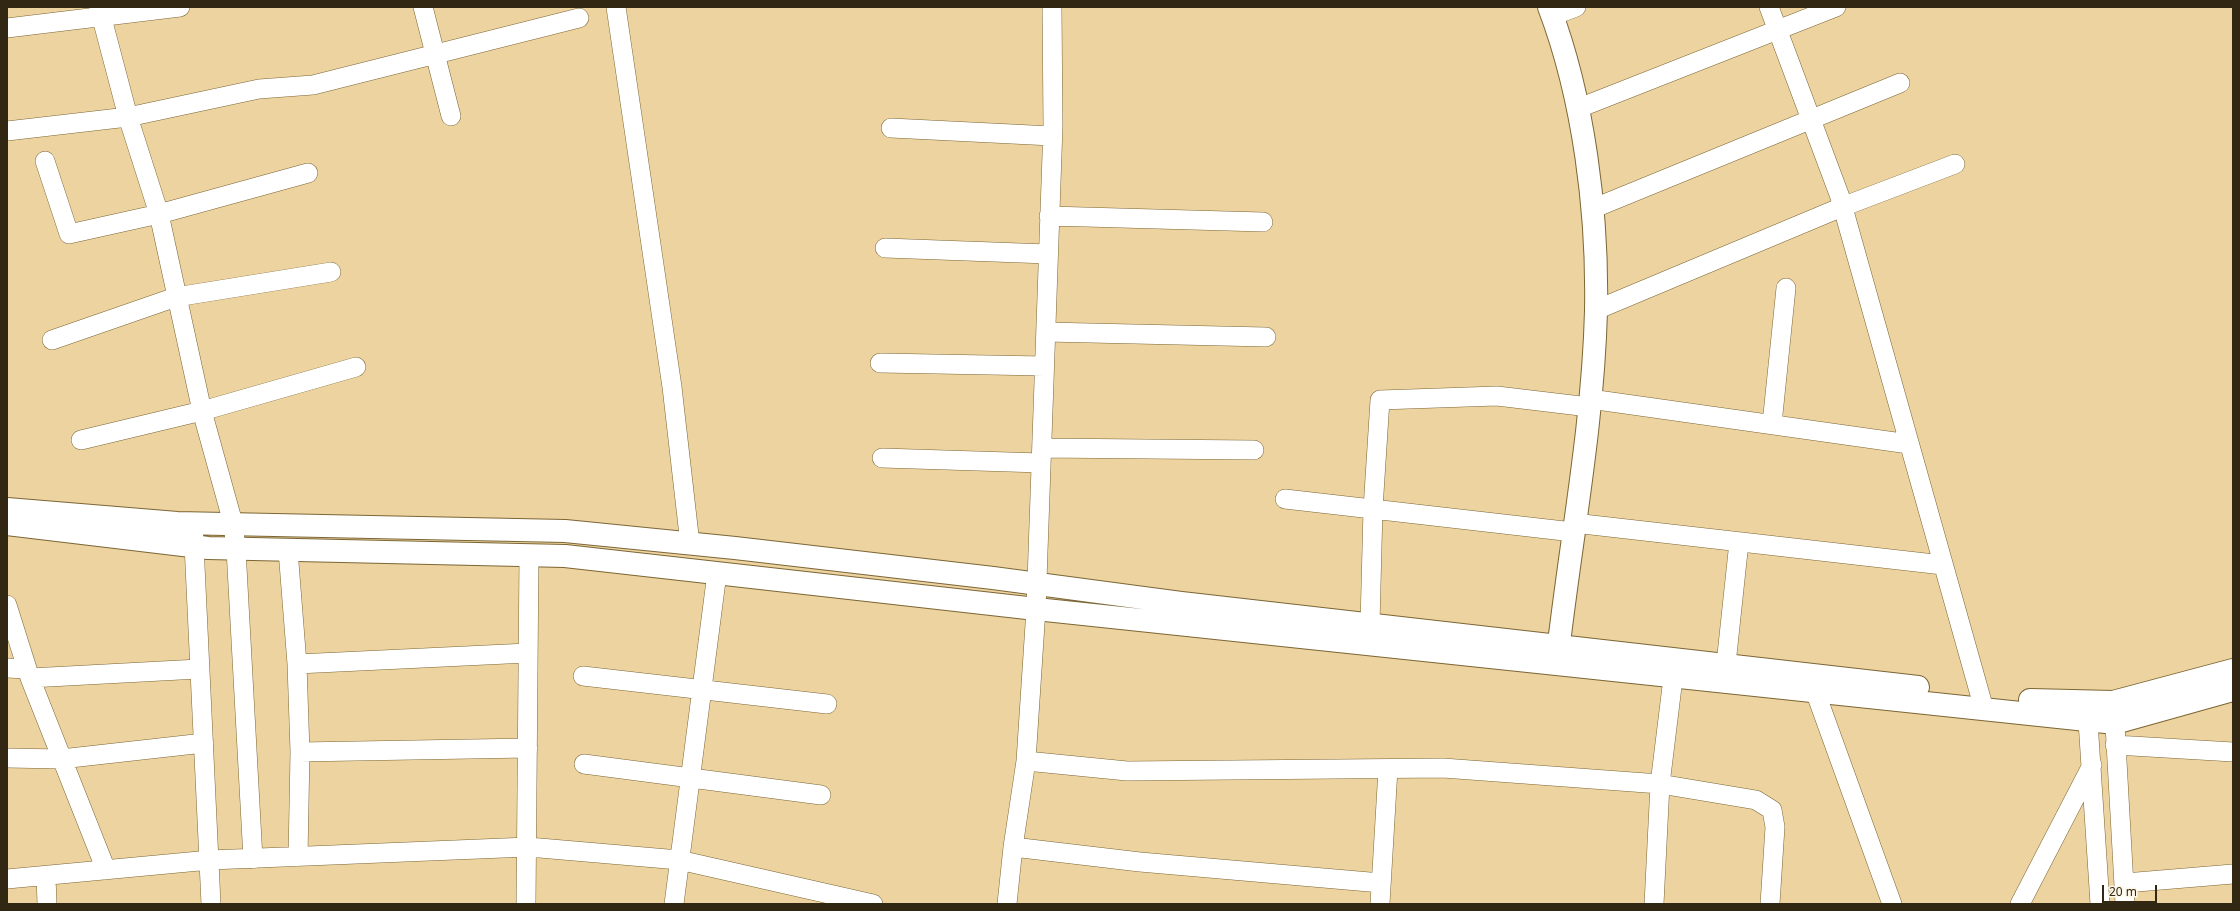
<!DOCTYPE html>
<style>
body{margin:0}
#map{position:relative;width:2240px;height:911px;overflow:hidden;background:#ecd39f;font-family:"Noto Sans",sans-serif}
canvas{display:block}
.frame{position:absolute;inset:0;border:8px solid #312713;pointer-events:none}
.scale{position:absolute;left:2102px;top:885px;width:55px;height:18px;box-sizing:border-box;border:2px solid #312713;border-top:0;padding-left:5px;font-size:12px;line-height:14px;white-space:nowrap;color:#312713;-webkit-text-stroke:3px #fef6e7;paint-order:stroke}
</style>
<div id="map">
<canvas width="2240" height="911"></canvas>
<div class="frame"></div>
<div class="scale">20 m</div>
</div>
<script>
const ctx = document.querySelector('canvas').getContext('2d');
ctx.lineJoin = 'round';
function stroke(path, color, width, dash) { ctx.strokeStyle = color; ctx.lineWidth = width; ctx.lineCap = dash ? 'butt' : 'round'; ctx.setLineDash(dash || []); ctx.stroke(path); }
const street = new Path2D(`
 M99,7L128,117L159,214L202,411L233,523L236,549L253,859
 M423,7L451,116
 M616,7L672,387L690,544
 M1769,7L1840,197L1984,709
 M1552,16L1576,7
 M7,28L180,7
 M1579,108L1836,7
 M891,128L1052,136
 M7,131L128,117L259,89L313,85L579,18
 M45,161L69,234L159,214L308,173
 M1592,209L1900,83
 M1049,216L1263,222
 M885,248L1048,254
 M1596,310L1842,207L1955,164
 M1046,332L1266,337
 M52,340L176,297L331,272
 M880,363L1044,366
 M1590,399L1909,444
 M1772,424L1786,288
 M81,440L202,411L356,367
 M1042,448L1254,450
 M882,458L1041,463
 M1285,499L1573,532
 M193,523L211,904
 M1574,523L1943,565
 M288,550L297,664L300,752L298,857
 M7,605L30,678
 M1370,624L1373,509L1380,400L1497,396L1589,407
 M297,664L528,653
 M1726,664L1739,542
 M7,668L27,669
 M583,676L827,704
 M1815,691L1892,904
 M2087,706L2100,904
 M2114,707L2125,904
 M2115,745L2233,752
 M300,752L528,748
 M7,758L61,759L204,743
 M1026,761L1127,771L1443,768L1660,784L1756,800L1772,810L1775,827L1770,904
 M584,764L821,795
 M1013,847L1140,862L1381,883
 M106,870L30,678L199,669
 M46,876L47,904
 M7,879L210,860L528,847L679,860L873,904
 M2125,883L2233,874
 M526,904L529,555
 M674,904L717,573
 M1007,904L1013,847L1026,761L1036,609L1053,126L1052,7
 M1380,904L1388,769
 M1654,904L1660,784L1675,662
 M2020,904L2092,765`);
const secondary = new Path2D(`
 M1549,7C1584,99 1598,213 1596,311C1593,428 1570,544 1557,660
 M7,509L177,523L565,531L735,548L993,578L1181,603L1918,687
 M7,524L208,548L565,556L1036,609L2115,723L2233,690
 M2030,700L2113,702L2233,670`);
stroke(street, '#7c6635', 20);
stroke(secondary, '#7c6635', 24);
stroke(street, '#fff', 19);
stroke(secondary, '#fff', 22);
</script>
